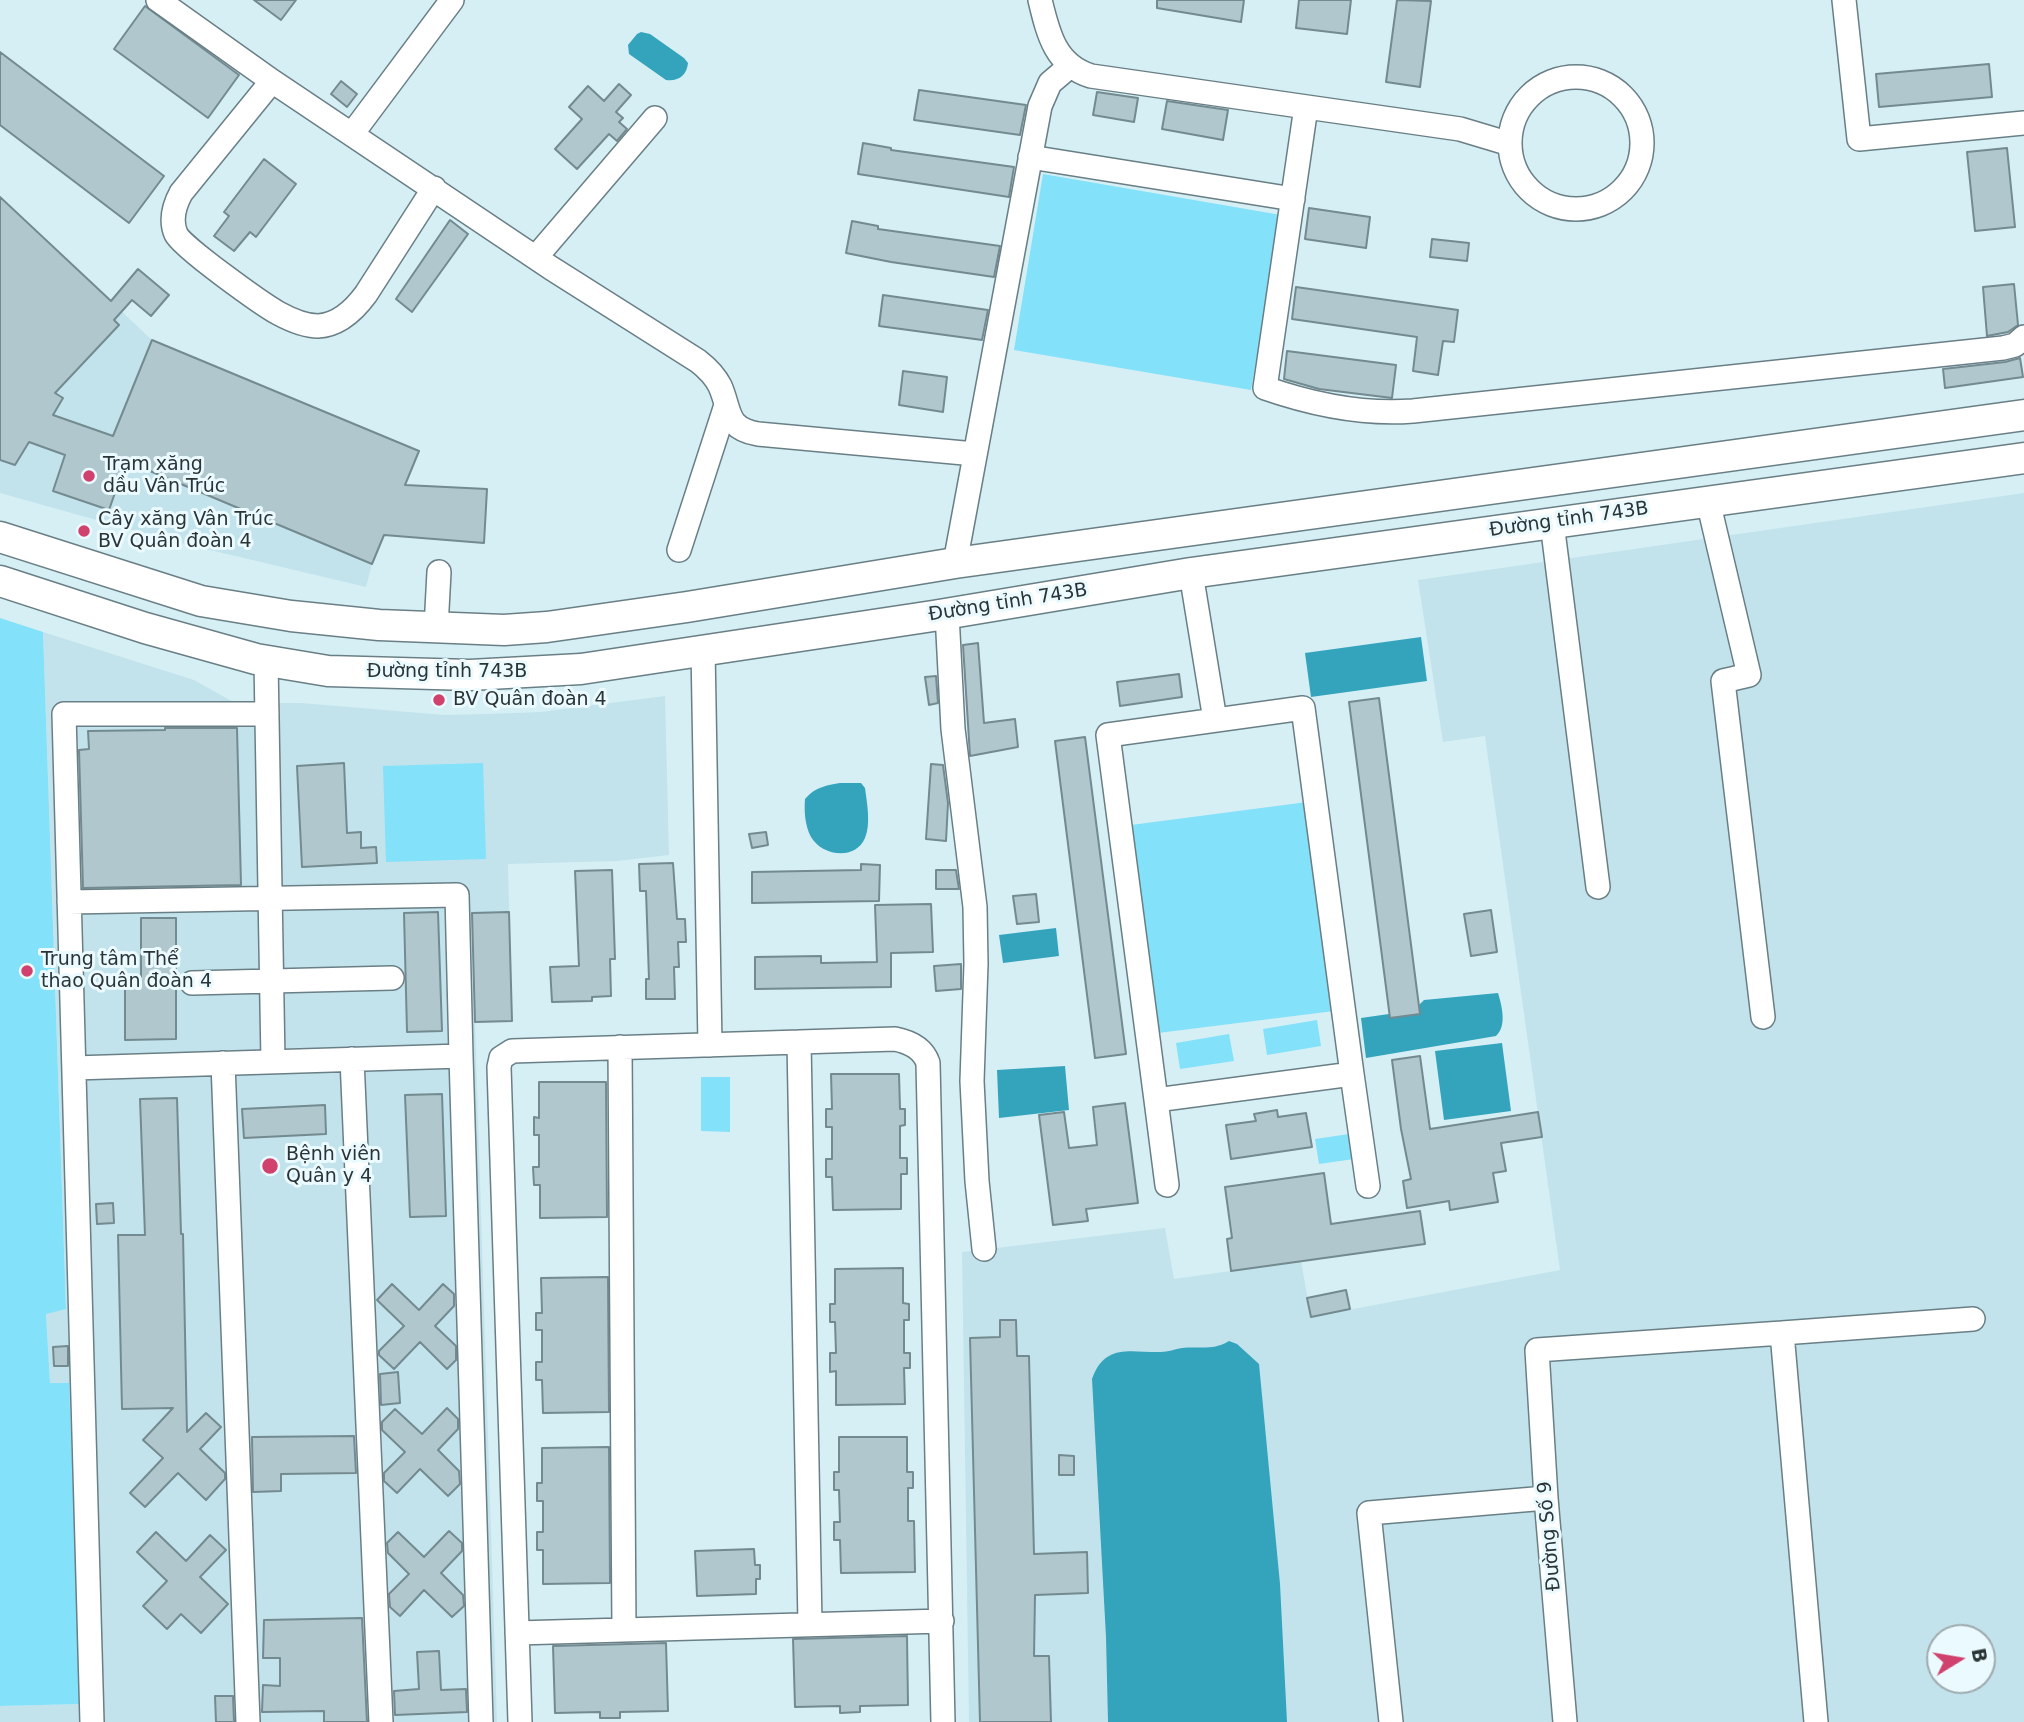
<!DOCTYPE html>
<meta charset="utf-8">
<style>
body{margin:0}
#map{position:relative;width:2024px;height:1722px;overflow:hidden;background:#d6eff5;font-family:"DejaVu Sans",sans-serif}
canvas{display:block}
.north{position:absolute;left:1926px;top:1624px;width:70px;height:70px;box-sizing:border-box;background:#ebfafe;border:2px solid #9eabae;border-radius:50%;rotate:79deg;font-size:19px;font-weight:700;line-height:28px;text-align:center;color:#2a3436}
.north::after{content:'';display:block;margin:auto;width:24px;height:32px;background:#d0426d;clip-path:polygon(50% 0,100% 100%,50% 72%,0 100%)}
</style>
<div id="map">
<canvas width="2024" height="1722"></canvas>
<div class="north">B</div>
</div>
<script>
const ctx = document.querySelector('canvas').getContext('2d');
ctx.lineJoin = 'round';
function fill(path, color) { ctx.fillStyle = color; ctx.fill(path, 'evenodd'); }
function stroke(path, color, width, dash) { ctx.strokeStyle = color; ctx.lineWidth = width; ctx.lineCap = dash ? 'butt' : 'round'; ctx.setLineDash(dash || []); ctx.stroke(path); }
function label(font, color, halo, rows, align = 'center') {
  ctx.font = font + ' "DejaVu Sans",sans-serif'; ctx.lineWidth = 6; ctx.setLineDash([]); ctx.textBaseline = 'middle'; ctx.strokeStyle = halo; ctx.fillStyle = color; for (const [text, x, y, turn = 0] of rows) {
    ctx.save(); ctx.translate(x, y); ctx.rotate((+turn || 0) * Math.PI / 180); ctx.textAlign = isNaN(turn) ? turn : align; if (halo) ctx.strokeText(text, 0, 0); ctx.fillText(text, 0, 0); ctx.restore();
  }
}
fill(new Path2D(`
 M0,197L152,340L419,451L372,564L366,587L168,540L0,493Z
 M2024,493V1722H969L962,1252L1165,1228L1174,1279L1301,1261L1311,1317L1560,1270L1485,736L1443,742L1418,580ZM1940,1638H1982V1680H1940Z
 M43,632L194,680L235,703H301L444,715L486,714L541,712L665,696L669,855L617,861L508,864L512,1021L475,1022L497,1722H0V1706L80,1704L68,1383H50L46,1313L66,1309Z`), '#c2e3ec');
fill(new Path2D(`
 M1043,174L1281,215L1251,390L1014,350Z
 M0,618L43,632L66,1309L46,1314L50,1383H69L81,1704L0,1706Z
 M483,763L486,859L386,862L383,766Z
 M1307,802L1334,1011L1158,1033L1131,825Z
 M1317,1020L1321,1046L1267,1055L1263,1029Z
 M1229,1034L1234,1061L1180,1069L1176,1043Z
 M701,1077H730V1132L701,1131Z
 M1356,1133L1361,1158L1319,1164L1315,1139Z`), '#83e1f9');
fill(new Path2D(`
 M641,32L650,34L684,58L688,63C687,75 678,82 666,80L629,54L628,45L637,34Z
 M1421,637L1427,681L1311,697L1305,653Z
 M840,783H861L865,788C867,803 871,824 865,838C855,861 822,856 811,837C805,826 804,811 805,799C816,787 824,786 840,783Z
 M1056,928L1059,956L1003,963L999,935Z
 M1498,993C1502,1006 1507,1026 1496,1036L1366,1058L1361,1018L1389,1014L1390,1018L1420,1014L1419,1005L1424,1000Z
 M1502,1043L1511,1111L1444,1120L1435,1051Z
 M1065,1066L1069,1110L999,1118L997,1070Z
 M1229,1341L1237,1344L1259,1364L1280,1584L1287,1722H1108L1106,1637L1092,1379C1105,1342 1132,1353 1161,1352C1168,1352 1175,1349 1182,1348C1200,1346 1213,1351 1229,1341Z`), '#34a3bc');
const building = new Path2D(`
 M254,0H296L281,20Z
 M1157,0H1244L1241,22L1157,8Z
 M1299,0H1351L1347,34L1296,28Z
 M1397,0L1431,1L1420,87L1386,82Z
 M145,6L239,75L208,118L114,49Z
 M0,52L164,176L129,223L0,125Z
 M1989,64L1992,97L1879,107L1876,74Z
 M341,81L357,94L347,107L331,94Z
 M619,84L631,95L616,112L623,118L619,122L627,129L617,141L609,134L577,169L555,149L582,119L569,107L588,86L604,101Z
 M919,90L1026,105L1020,135L914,120Z
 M1097,92L1138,98L1134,122L1093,115Z
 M1167,101L1228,110L1223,140L1162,129Z
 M863,143L891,148V150L1014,167L1009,197L858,174Z
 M2007,148L2015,227L1975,231L1967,152Z
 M264,159L296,184L256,237L250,232L234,251L214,236L229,216L224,212Z
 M0,197L111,301L138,269L169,295L151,316L132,300L114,320L119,325L55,393L63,398L53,415L113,436L152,340L419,451L405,485L487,489L484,543L384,535L372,564L126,461L109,510L53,491L65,455L29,442L15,465L0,460Z
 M1309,208L1370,217L1366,248L1305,239Z
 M450,220L468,234L412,312L396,299Z
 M852,221L878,226V229L1000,246L994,277L891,262L846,253Z
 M1432,239L1469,243L1467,261L1430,257Z
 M2014,284L2018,325L2008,332L1987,336L1983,287Z
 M1296,287L1458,310L1454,342L1443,341L1438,375L1413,371L1417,337L1292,319Z
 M883,295L988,310L982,340L879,326Z
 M1287,351L1396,365L1392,398L1319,389L1284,379Z
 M2020,358L2023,377L1945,388L1943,369L2005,362Z
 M903,371L947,377L943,412L899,405Z
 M978,643L984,723L1015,719L1018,747L970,756L963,645Z
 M1179,674L1182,697L1120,706L1117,682Z
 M936,676L938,703L929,705L925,677Z
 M1379,698L1420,1014L1390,1018L1349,702Z
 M165,728H237L241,885L83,888L79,750L89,749L88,731L165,730Z
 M1085,737L1126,1054L1095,1058L1055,741Z
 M344,763L347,833L361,832V848L376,847L377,863L302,867L297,766Z
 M931,764L943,765L948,803L946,841L926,839Z
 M766,832L768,845L752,848L749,834Z
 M673,863L677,919H685L686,942H678L679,967H674L675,999H646V979H649L646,891H640L639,864Z
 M861,864L880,865L879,901L752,903V872L861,870Z
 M612,870L615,959H610L611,996L592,997V1001L552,1002L550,967L579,966L575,871Z
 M936,870H956L959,889H936Z
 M1036,894L1039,922L1017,924L1013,896Z
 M931,904L933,952L891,953V987L755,989V957L821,956V963L877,962L875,905Z
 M1491,910L1497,952L1471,956L1464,914Z
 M438,912L442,1031L407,1032L404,913Z
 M509,912L512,1021L475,1022L472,913Z
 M141,918H176V1039L125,1040V980H141Z
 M961,964V989L936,991L934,966Z
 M1420,1056L1430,1129L1538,1112L1542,1137L1501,1143L1506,1171L1493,1173L1498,1202L1450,1210L1449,1201L1407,1208L1403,1181L1411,1179L1401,1129L1392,1060Z
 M831,1074H899L900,1109H905V1125L900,1126V1158H907V1174H901V1209L833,1210L832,1177H826V1159H832V1127H826V1109H832Z
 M539,1082H606L607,1217L540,1218V1185H534L533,1167H539V1135H534V1117L539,1118Z
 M442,1094L446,1216L410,1217L405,1095Z
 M177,1098L181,1234H183L187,1432L206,1413L221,1427L200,1449L225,1473V1479L206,1500L178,1473L145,1507L130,1493L163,1458L143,1440L173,1408L122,1409L118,1235H145L140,1099Z
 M1125,1103L1138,1203L1086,1209L1088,1221L1053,1225L1039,1115L1064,1112L1069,1148L1097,1145L1093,1107Z
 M325,1105L326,1134L244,1138L242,1109Z
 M1277,1110L1278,1117L1306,1113L1312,1147L1231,1159L1226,1125L1256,1121L1254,1114Z
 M1324,1173L1331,1224L1420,1211L1425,1244L1231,1271L1227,1239L1232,1238L1225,1187Z
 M113,1203L114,1223L97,1224L96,1204Z
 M903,1268V1303L909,1304V1320H904V1353H910V1368H904L905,1404L836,1405V1371L830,1372V1353H836L835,1322H830V1304H835V1269Z
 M608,1277L609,1412L543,1413L542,1380H536V1362H542V1330H536V1313H542L541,1278Z
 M392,1284L419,1310L443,1284L454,1294V1306L435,1326L456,1346V1360L447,1369L420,1342L394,1369L379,1355V1351L404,1326L377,1300Z
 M1346,1290L1350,1309L1311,1317L1307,1298Z
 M1000,1320H1016L1017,1356H1029L1034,1554L1087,1552L1088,1593L1035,1595L1034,1656H1049L1051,1722H980L970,1338L1000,1337Z
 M68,1346V1366H54L53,1347Z
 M398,1372L400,1403L381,1405L380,1374Z
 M447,1408L458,1419V1429L438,1450L459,1471L460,1484L448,1496L420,1469L397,1493L384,1481V1473L405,1452L382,1430V1422L395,1409L422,1434Z
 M354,1436L356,1473L281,1474V1491L253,1492L252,1437Z
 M839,1437H907V1472H913V1488H908V1521H914L915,1572L841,1573L840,1540H834V1522H840L839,1490H834V1472H839Z
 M609,1447L610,1583L543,1584V1550H537V1532H543V1501H537V1483H542V1448Z
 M1059,1455L1074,1456V1475H1059Z
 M449,1531L462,1543V1551L441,1573L463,1595L464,1606L452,1617L424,1590L400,1616L390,1607L389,1594L409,1574L388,1553L387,1543L398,1532L424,1557Z
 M156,1532L186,1561L210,1535L226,1550L200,1577L228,1604L201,1633L181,1614L167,1629L143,1606L167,1581L137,1552Z
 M754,1549L755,1565H760V1579H756V1594L697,1596L695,1551Z
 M362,1618L367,1722H324V1711L262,1712L263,1685L280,1686V1658H263L264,1620Z
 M907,1636L908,1705L860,1706V1712L840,1713V1706L795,1707L793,1639Z
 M666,1643L668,1711L620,1712V1718H600V1712L555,1713L553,1646Z
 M439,1651L441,1690L466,1689L467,1712L395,1715L394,1691L419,1689L417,1652Z
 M215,1696H233L234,1722H216Z`);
fill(building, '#b0c7ce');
stroke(building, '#738a90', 2);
const minor = new Path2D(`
 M158,0L272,81L551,268L698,361C707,368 715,376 720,386C731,411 725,428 758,434L975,454
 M1040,0C1048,33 1055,65 1091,76L1460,129L1510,144
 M1844,0L1859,139L2024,123
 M1510 143a66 66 0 1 1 132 0a66 66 0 1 1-132 0Z
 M272,81L181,193C174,206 170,220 176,234C182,247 262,304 278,313C289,319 305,326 318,326C339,325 355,309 366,294L434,188
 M1306,107L1265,388C1314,405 1362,415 1413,411L2003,348L2015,345L2024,337
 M352,134L452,0
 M1030,157L1293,199
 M536,257L655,118
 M1708,501L1749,675L1723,681L1763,1017
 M1552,523L1598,887
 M679,550L726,405
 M955,563L1040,106L1050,83L1070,66
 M1191,573L1215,720
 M947,614L953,729L975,907L976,964L972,1081L977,1181L984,1249
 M436,628L439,572
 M703,649L710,1045
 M266,661L273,1062
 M1303,708L1352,1074L1156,1100L1108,735Z
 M69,902L457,895L461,1056
 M192,983L392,978
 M799,1042L810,1624
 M620,1047L624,1630
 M352,1059L381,1722
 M223,1063L248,1722
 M74,1068L461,1056L481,1722
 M1352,1074L1368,1186
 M1156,1100L1167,1185
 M1782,1333L1973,1319
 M517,1633L942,1621
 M92,1722L64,714H267
 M520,1722L499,1067L501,1058L512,1051L895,1039C910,1042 923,1048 928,1063L943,1722
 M1391,1722L1369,1513L1546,1498
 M1565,1722L1546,1498L1537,1350L1782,1333L1816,1722`);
const major = new Path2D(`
 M0,537L201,601L291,616L379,625L504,630L547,627L687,607L955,563L2024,415
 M0,581L145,628L256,659L328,671L470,675L581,669L933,616L1191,573L2024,458`);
stroke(minor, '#697f85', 26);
stroke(major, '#697f85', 33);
stroke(minor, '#fff', 23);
stroke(major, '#fff', 30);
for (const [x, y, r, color] of [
 [89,476,7,"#d0426d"],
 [84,531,7,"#d0426d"],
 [439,700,7,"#d0426d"],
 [27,971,7,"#d0426d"],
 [270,1166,9,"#d0426d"]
]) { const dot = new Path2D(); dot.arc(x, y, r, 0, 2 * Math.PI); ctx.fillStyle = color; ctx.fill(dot); stroke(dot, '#ebfafe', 2.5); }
label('19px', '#2a3436', '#ebfafe', [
 ["Trạm xăng",103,465],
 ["dầu Vân Trúc",103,487],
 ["Cây xăng Vân Trúc",98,520],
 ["BV Quân đoàn 4",98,542],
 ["BV Quân đoàn 4",453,700],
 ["Trung tâm Thể",41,960],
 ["thao Quân đoàn 4",41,982],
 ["Bệnh viên",286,1155],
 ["Quân y 4",286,1177]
], 'left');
label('19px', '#2a3436', '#ebfafe', [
 ["Đường tỉnh 743B",1569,520,-8],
 ["Đường tỉnh 743B",1008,603,-9],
 ["Đường tỉnh 743B",447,672],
 ["Đường Số 9",1550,1536,-95]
]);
</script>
